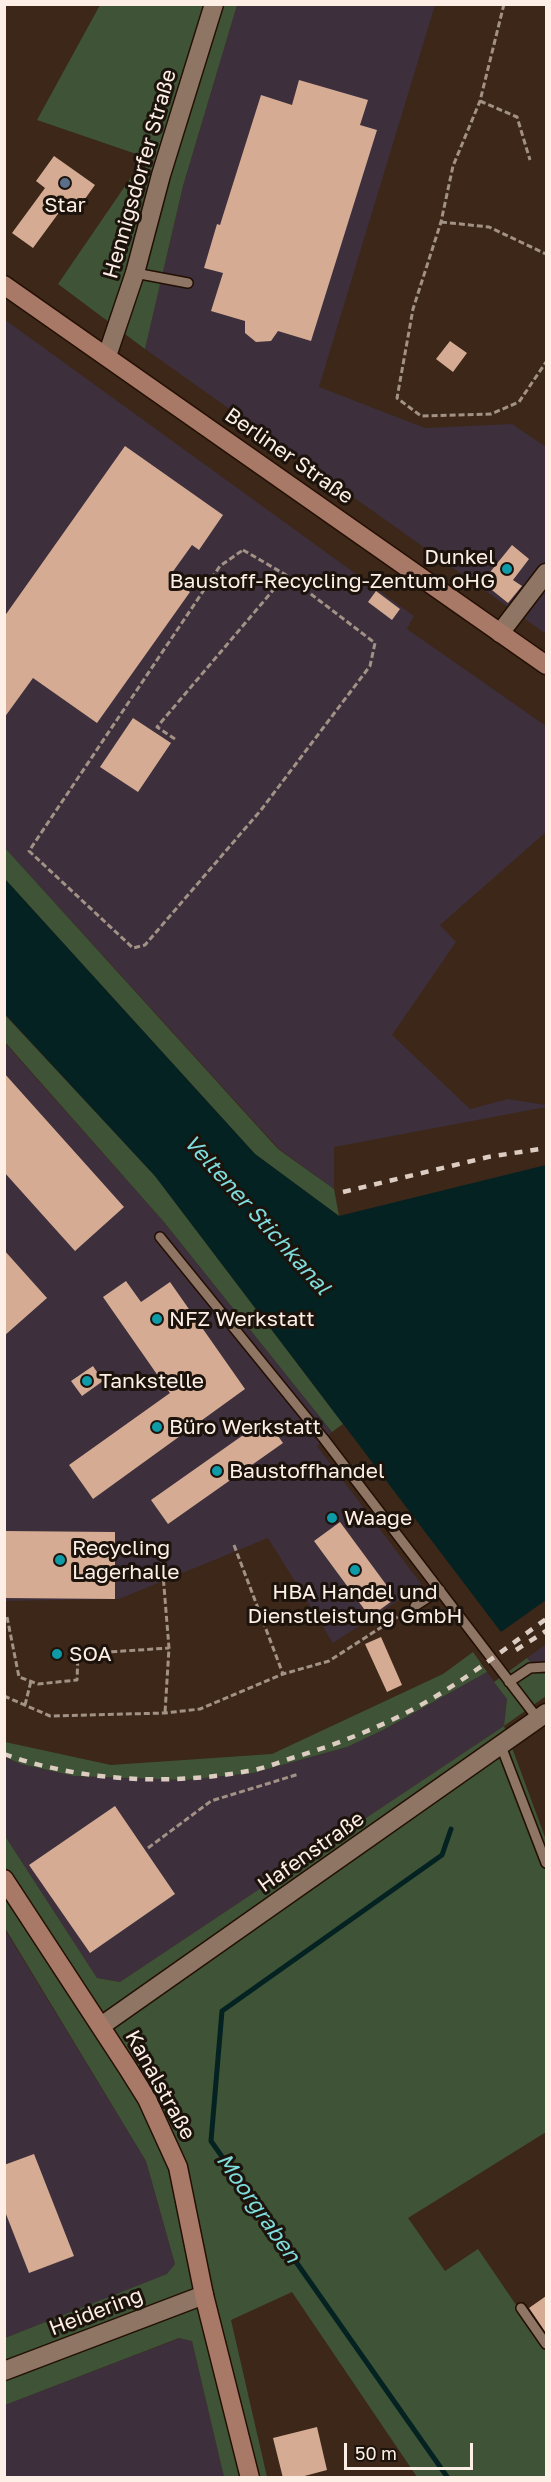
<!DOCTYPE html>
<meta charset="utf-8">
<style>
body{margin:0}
#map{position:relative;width:551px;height:2482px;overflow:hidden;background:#3c2719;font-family:"Golos Text",sans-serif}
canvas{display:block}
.frame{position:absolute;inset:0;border:6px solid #feefe6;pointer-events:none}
.scale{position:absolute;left:344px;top:2443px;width:129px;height:27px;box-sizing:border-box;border:3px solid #feefe6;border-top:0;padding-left:8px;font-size:18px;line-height:21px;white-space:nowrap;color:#feefe6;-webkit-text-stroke:4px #1c130c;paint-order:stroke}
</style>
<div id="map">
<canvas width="551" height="2482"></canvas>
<div class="frame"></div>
<div class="scale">50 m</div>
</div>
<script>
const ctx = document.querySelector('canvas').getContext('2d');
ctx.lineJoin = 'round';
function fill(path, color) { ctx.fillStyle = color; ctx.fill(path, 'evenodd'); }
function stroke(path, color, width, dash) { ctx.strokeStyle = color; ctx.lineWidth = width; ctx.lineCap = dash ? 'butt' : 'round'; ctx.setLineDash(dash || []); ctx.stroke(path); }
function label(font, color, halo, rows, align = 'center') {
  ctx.font = font + ' "Golos Text",sans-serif'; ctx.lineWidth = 6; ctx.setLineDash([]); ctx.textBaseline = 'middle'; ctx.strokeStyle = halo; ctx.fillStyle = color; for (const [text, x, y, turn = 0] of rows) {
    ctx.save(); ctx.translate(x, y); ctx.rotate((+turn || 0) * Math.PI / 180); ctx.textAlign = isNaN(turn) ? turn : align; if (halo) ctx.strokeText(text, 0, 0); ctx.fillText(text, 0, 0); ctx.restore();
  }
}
fill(new Path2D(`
 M237,5H435L319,387L425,428L512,424L546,447V634L145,349L183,186Z
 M4,319L414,616L407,629L546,726V832L440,925L456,942L392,1035L470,1109L508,1099L546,1105V1107L334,1147V1189L279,1149L5,848Z
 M4,1042L164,1222L332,1432L317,1446L422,1585L333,1643L268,1538L119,1599L5,1601Z
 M546,1644V1674L539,1673L527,1658Z
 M487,1672L507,1699L504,1726L120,1982L97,1978L5,1836L4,1757L21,1764L74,1776L185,1780L253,1773L347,1747L383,1730Z
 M4,1928L146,2161L175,2264L168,2274L5,2338Z
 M180,2338L192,2341L224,2477L5,2478V2405Z`), '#3d2f3c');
fill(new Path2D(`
 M100,5H237L183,186L145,349L58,284L134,173L143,177L148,158L37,120Z
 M5,848L278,1149L334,1189L339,1216L255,1154L5,879Z
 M4,1014L155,1176L343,1424L332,1432L164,1222L5,1042Z
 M473,1652L487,1672L383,1730L347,1747L253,1773L185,1780L74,1776L21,1764L5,1757V1742L111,1765L272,1754L443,1674Z
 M527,1658L539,1673L546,1674V1696L504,1726L546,1840V2132L408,2218L445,2271L478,2249L546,2349V2477H417L292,2292L231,2320L267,2477H224L192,2341L179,2338L5,2405V2338L167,2274L175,2264L146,2161L5,1928V1836L97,1978L120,1982L504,1726L507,1699L494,1682Z`), '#3f5436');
fill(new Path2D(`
 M5,879L255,1154L339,1216L546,1165V1600L501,1632L155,1176L5,1014Z`), '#042222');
stroke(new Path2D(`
 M448,2478L211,2141L222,2011L442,1855L451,1829`), '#042222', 5);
fill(new Path2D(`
 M299,80L368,100L360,125L377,130L311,341L278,331L271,341L256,342L245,333V321L211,311L223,273L204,268L217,224L220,225L261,95L292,105Z
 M54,156L95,185L77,210L66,203L33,248L12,233L45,188L36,181Z
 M450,341L467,353L453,372L436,359Z
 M125,446L223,515L199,550L192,545L169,577L190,592L97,723L33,678L4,718V617Z
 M512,545L529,559L513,580L522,586L508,603L482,582Z
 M376,591L400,609L392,620L368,602Z
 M133,718L171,743L138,792L100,767Z
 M4,1073L124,1207L75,1251L4,1172Z
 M4,1250L47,1298L4,1336Z
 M126,1281L141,1302L170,1282L245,1389L93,1499L69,1465L170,1393L103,1297Z
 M93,1366L103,1381L82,1396L71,1381Z
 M266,1419L283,1443L168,1524L151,1500Z
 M340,1522L396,1598L370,1617L314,1541Z
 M4,1531L115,1532V1599L4,1598Z
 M381,1637L402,1685L387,1692L365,1644Z
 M115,1806L175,1894L90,1953L29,1865Z
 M34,2154L74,2256L29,2273L4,2209V2165Z
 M546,2296V2333L529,2308Z
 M317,2427L327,2470L297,2478H283L273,2438Z`), '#d5ac93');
const lane = new Path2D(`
 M135,273L188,283
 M160,1237L324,1439L538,1719
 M415,1606L440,1590
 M509,1682L530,1668L546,1667
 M501,1746L546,1863
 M521,2308L546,2344`);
const street = new Path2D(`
 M107,356L135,273L161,175L214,4
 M500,633L546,573
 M101,2026L546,1713
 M4,2371L204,2295`);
const secondary = new Path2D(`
 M4,285L546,665
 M4,1879L127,2067L147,2099L178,2167L204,2295L250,2478`);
stroke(lane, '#230f03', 12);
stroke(street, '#230f03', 21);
stroke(secondary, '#230f03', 21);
stroke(new Path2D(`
 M504,4L480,101L453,166L441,222L413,309L397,398L421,416L491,414L519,402L546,362
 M480,101L517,117L530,160
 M441,222L489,227L546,254
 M243,550L286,575L375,643L370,666L261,810L145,945L133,948L29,851L220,566Z
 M175,739L157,727L286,575
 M234,1545L283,1674
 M162,1562L169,1648L165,1713
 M7,1617L19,1677L38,1684L77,1680L78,1654L169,1648
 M4,1696L50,1716L165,1713L200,1709L283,1674L329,1661L405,1612
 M25,1705L31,1681
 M148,1848L211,1801L299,1774`), '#a29185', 3, [6, 3]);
stroke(lane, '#8e7564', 9);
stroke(street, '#8e7564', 18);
stroke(secondary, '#a97968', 18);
stroke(new Path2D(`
 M343,1192L488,1157L546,1148
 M516,1650L546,1631
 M4,1754C79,1781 170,1786 248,1771C263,1769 277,1763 292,1758C345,1742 399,1720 446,1690C481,1668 513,1643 546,1619`), '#dcccc2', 4.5, [8, 8]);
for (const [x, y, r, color] of [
 [65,183,6,"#5c6f8a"],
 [507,569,6,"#0f9aa8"],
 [157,1319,6,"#0f9aa8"],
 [87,1381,6,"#0f9aa8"],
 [157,1427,6,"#0f9aa8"],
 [217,1471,6,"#0f9aa8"],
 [332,1518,6,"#0f9aa8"],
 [60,1560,6,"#0f9aa8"],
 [355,1570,6,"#0f9aa8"],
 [57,1654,6,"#0f9aa8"]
]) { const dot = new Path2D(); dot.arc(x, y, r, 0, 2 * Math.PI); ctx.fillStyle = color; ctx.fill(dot); stroke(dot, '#1c130c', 2); }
label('21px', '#feefe6', '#1c130c', [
 ["Hennigsdorfer Straße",140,174,-74],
 ["Berliner Straße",289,456,35],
 ["Hafenstraße",311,1852,-35],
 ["Kanalstraße",160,2085,61],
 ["Heidering",96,2312,-21]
]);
label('21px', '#feefe6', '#1c130c', [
 ["Star",65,205,"center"],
 ["Dunkel",495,557,"right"],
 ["Baustoff-Recycling-Zentum oHG",495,581,"right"],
 ["NFZ Werkstatt",169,1319],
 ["Tankstelle",99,1381],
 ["Büro Werkstatt",169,1427],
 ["Baustoffhandel",229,1471],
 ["Waage",344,1518],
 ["Recycling",72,1548],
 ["Lagerhalle",72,1572],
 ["HBA Handel und",355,1592,"center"],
 ["Dienstleistung GmbH",355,1616,"center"],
 ["SOA",69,1654]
], 'left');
label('italic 22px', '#7fdcdc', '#1c130c', [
 ["Veltener Stichkanal",257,1215,48],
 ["Moorgraben",258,2208,55]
]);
</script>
